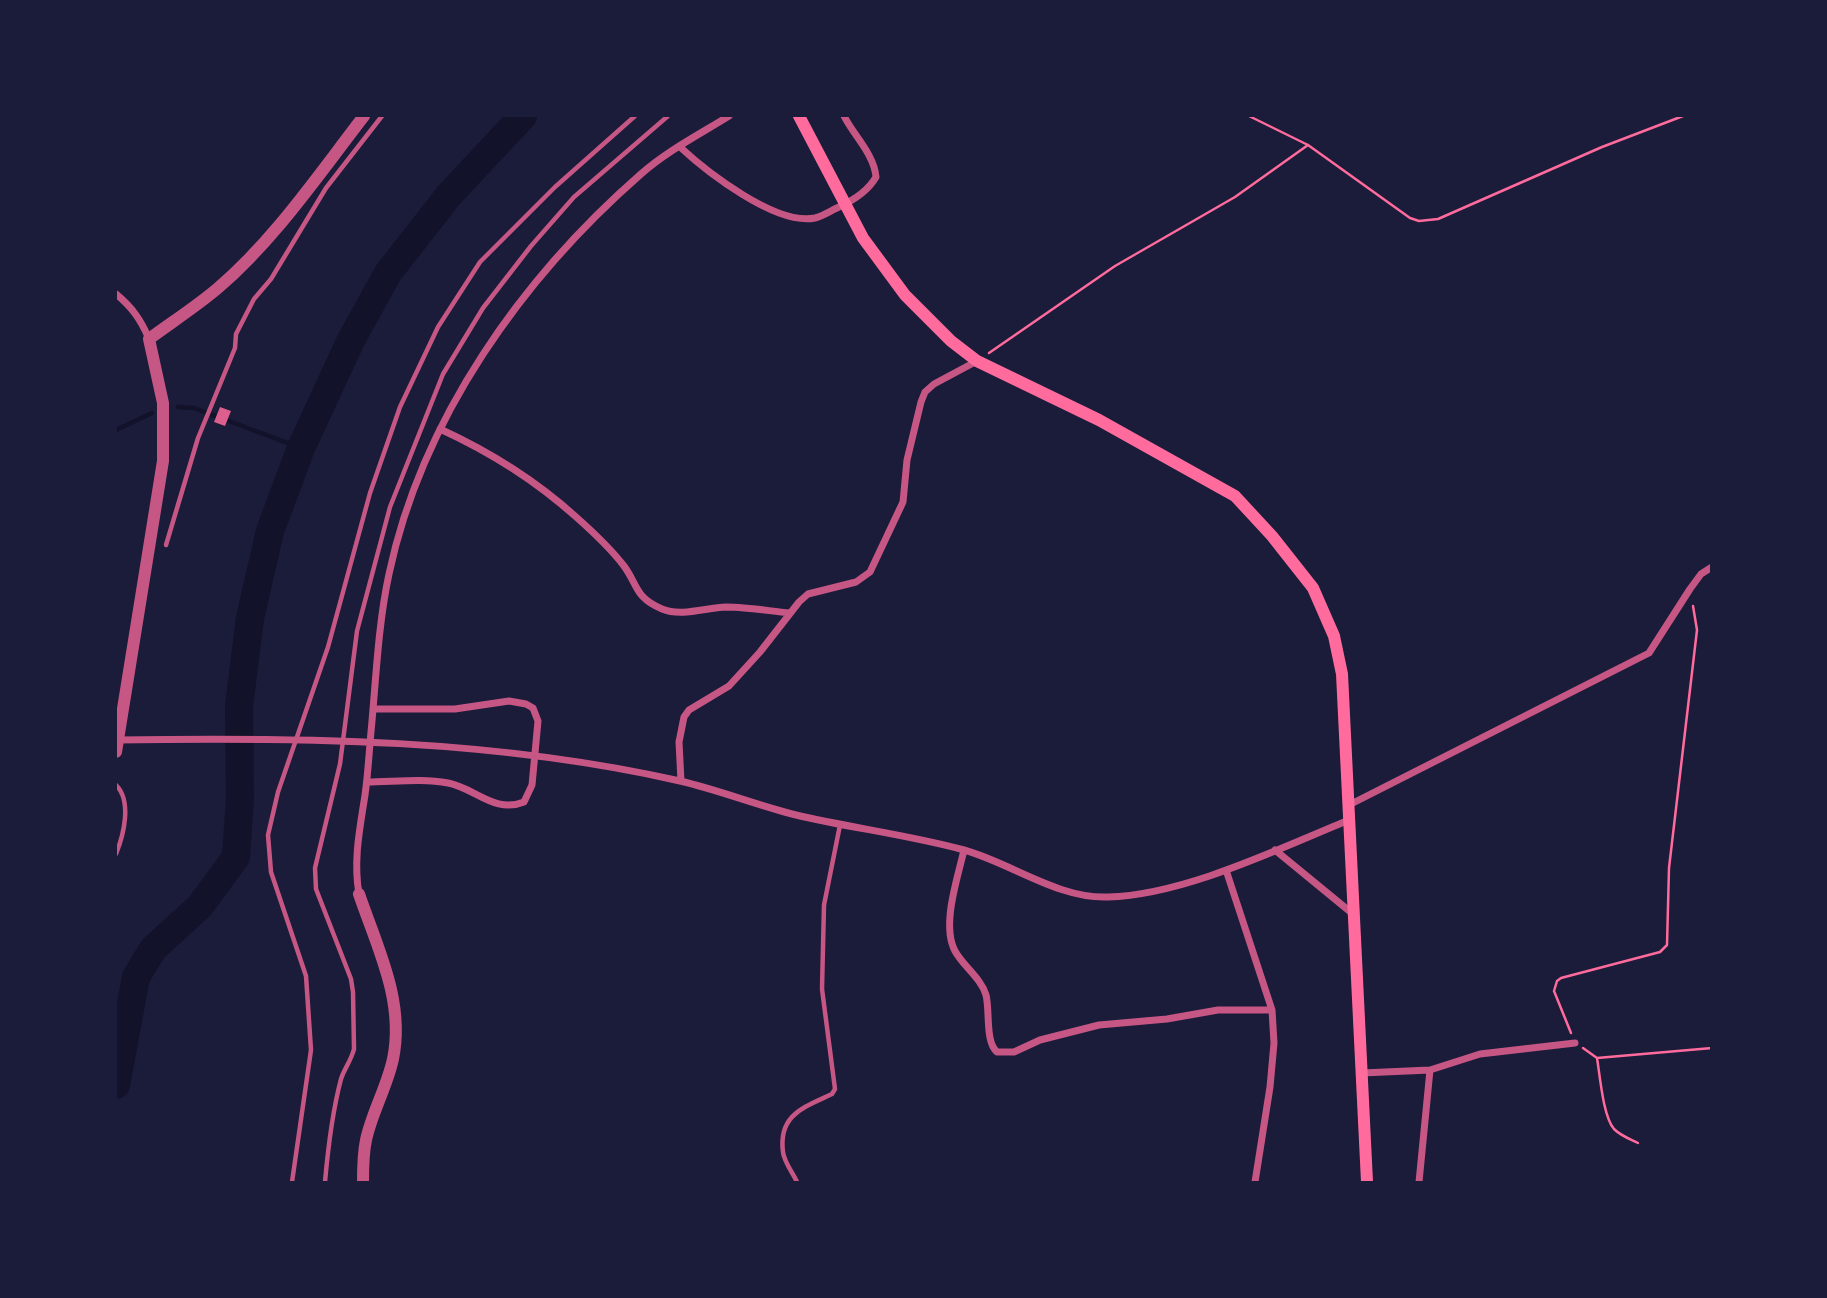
<!DOCTYPE html>
<style>
body{margin:0}
#map{position:relative;width:1827px;height:1298px;overflow:hidden;background:#1b1b3a;font-family:Roboto,sans-serif}
canvas{display:block}
.frame{position:absolute;inset:0;border:117px solid #1b1b3a;pointer-events:none}
</style>
<div id="map">
<canvas width="1827" height="1298"></canvas>
<div class="frame"></div>
</div>
<script>
const ctx = document.querySelector('canvas').getContext('2d');
ctx.lineJoin = 'round';
function stroke(path, color, width, dash) { ctx.strokeStyle = color; ctx.lineWidth = width; ctx.lineCap = dash ? 'butt' : 'round'; ctx.setLineDash(dash || []); ctx.stroke(path); }
function fill(path, color) { ctx.fillStyle = color; ctx.fill(path, 'evenodd'); }
stroke(new Path2D(`
 M178,407L194,408L301,448
 M116,430L152,413`), '#12122b', 4.5);
stroke(new Path2D(`
 M116,1085L136,977L153,949L200,906L236,857L240,798L239,706L250,618L270,531L301,448L351,340L388,273L449,195L523,116`), '#12122b', 28);
fill(new Path2D(`
 M220,407L231,411L225,426L214,422Z`), '#dd5f8e');
stroke(new Path2D(`
 M1249,116L1308,145L1410,218L1419,221L1438,219L1602,147L1683,116
 M989,353L1115,266L1235,197L1308,145
 M1571,1033L1554,991L1557,981L1561,978L1660,952L1667,945L1669,868L1697,630L1693,606
 M1583,1048L1597,1058L1712,1048
 M1597,1058C1600,1076 1603,1116 1614,1129C1621,1136 1630,1139 1638,1143`), '#ff6b9d', 2.5);
stroke(new Path2D(`
 M166,545L198,438L235,348L236,334L254,299L271,279L326,188L382,116
 M116,785C132,801 124,834 116,854
 M292,1182L311,1050L306,976L271,872L268,835L278,792L328,647L370,493L400,407L438,327L480,262L555,187L635,116
 M325,1182C328,1148 332,1113 341,1079C344,1069 351,1061 354,1049L353,992L351,979L316,889L315,868L340,764L357,631L390,507L443,374L483,308L531,246L574,197L668,116
 M797,1182C793,1173 784,1162 783,1152C778,1114 805,1107 832,1094L835,1089L822,989L824,905L840,825`), '#c65784', 4.5);
stroke(new Path2D(`
 M680,147C707,172 776,226 815,218C823,216 832,210 839,207C854,200 868,191 876,177C874,154 854,136 844,116
 M116,294C132,307 141,320 149,339
 M440,429C488,451 536,481 575,516C592,531 611,549 624,566C638,585 635,598 662,609C681,617 705,608 726,607C747,607 769,611 790,613
 M116,740C304,737 495,739 680,781C719,790 756,805 796,815C851,828 909,835 964,850C1011,863 1058,899 1108,897C1184,895 1278,849 1349,820
 M681,781L679,742L684,717L689,710L729,686L760,652L799,602L808,594L856,582L870,572L903,502L907,460L921,402L925,392L934,384L977,361
 M367,782C393,782 422,778 448,783C475,788 495,814 524,802L532,785L538,721L533,708L526,704L509,701L455,709H374
 M1349,805L1649,653L1690,589L1701,574L1712,567
 M964,850C958,877 941,925 955,951C963,966 981,978 986,995C990,1010 985,1042 997,1052H1014L1040,1040L1099,1025L1167,1019L1218,1010H1272
 M1275,850L1353,914
 M1226,870L1272,1010L1274,1043L1270,1087L1255,1182
 M359,894C353,860 360,828 365,795C368,774 369,753 371,732C376,680 378,625 389,574C422,418 523,277 641,174C667,151 700,134 729,116
 M1362,1073L1430,1070L1480,1054L1575,1043
 M1419,1182L1430,1070`), '#c65784', 7);
stroke(new Path2D(`
 M116,752L163,461V403L149,339C172,322 197,306 218,288C275,239 319,174 364,116
 M359,894C377,947 405,1001 393,1059C387,1087 372,1112 366,1140C363,1154 363,1168 363,1182`), '#c65784', 12);
stroke(new Path2D(`
 M799,116L863,238L905,295L951,341L977,361L1099,420L1235,496L1272,536L1313,588L1334,636L1342,674L1367,1182`), '#ff6b9d', 12);
</script>
